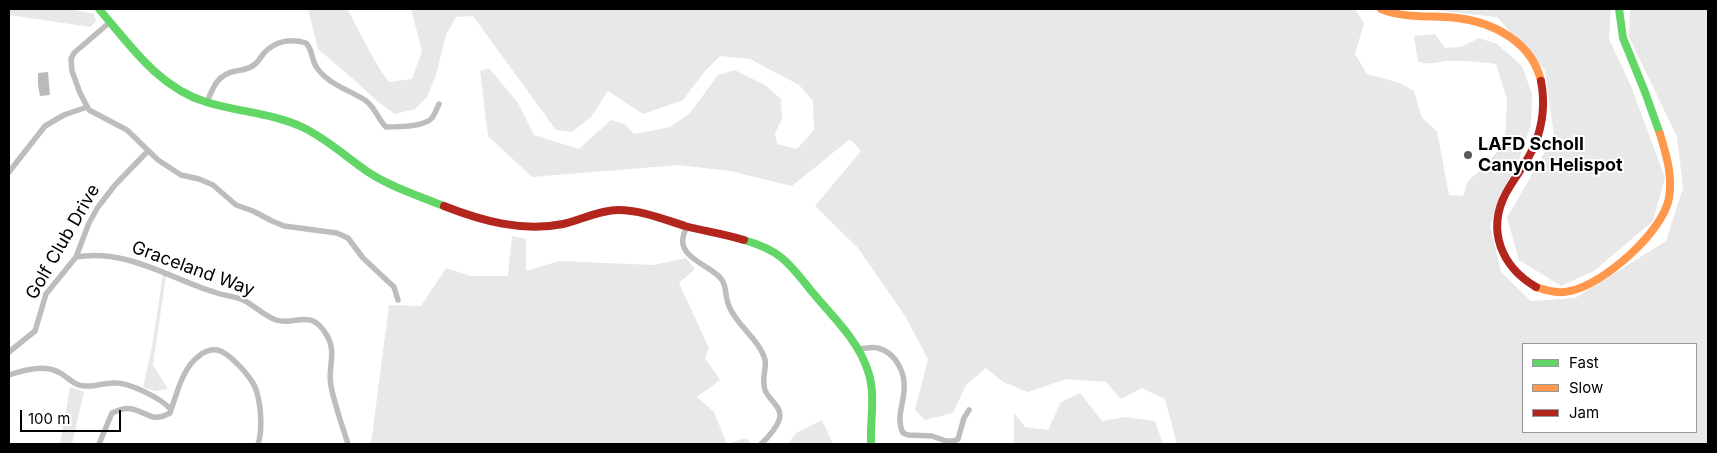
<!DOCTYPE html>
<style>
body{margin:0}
#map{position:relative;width:1717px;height:453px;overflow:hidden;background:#fff;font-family:Inter,sans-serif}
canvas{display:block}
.frame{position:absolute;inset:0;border:10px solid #000;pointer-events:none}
.legend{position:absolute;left:1522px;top:343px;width:175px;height:90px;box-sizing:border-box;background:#fff;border:1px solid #999;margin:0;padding:6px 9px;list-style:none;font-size:15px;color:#000}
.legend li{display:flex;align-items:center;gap:10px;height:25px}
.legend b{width:25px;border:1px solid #999}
.scale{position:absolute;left:20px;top:410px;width:101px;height:22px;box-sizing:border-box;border:2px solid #000;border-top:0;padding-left:6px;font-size:15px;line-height:18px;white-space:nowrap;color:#000;-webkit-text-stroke:4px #fff;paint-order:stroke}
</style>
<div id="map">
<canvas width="1717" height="453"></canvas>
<div class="frame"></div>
<ul class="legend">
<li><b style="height:6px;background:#63d668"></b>Fast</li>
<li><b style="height:6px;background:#ff974d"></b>Slow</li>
<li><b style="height:6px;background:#b3261e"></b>Jam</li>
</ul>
<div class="scale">100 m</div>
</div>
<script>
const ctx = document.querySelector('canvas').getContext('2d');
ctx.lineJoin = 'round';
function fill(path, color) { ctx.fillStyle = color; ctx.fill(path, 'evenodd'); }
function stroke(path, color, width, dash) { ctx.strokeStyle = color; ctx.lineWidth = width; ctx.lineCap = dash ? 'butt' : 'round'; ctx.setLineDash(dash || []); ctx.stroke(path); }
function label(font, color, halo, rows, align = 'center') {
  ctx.font = font + ' Inter,sans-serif'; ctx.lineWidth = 4; ctx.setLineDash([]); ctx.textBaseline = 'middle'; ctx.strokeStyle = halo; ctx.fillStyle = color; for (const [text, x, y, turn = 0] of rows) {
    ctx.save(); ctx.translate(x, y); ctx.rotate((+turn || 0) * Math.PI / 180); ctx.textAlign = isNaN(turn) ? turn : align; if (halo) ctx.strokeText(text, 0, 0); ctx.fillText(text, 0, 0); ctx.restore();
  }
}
fill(new Path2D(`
 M9,9H69L94,14L96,21L90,27L9,15Z
 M308,9H347C361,33 372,60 389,82L412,79L422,51L411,9H1355L1364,23L1355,54L1367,74L1400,83L1414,91L1422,118L1437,131L1449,195L1463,196L1468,181L1486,165L1505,142L1507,99L1496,64C1480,62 1465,60 1448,61C1436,62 1430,65 1418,62L1414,36L1435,34L1445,48L1461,47L1479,38L1497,44L1522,66L1532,94L1531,125L1518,162L1501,193L1490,226L1501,272L1531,301L1575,298L1666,241L1683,188L1677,137L1629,37L1630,9H1708V444H1177L1165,399L1142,388L1121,399L1106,382L1066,379L1028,392L1003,382L986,368L966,385L953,413L925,420L915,410L928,359L905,316L858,248L815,206L861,151L850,139L792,186L730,171L678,165L532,177L488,136L480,71L489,68L518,103L534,135L579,149L611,120L625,124L634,134L670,127L690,113L718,75L735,70L765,85L781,99L782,119L775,133L777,144L797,149L814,130L813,101L799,85L750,59L720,56L705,71L683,100L643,114L608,91L591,117L572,132L556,130L473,16L456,17L446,35L436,75L427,97L415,109L395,114L377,101L352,78L318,49ZM1523,344H1696V432H1523Z
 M1423,9H1611L1609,39L1631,86L1665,178L1653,221L1594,271L1561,286L1519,260L1507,218L1554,136L1545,70L1497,17Z
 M512,236L526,239V271L560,261L653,265L686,258L695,269L679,283L709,348L705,358L720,380L697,397L714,412L727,444L746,438L751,444H371L389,305L421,306L446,268L470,276H508Z
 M163,274L166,276L153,365L168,389L155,391L143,387L152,347Z
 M70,387L84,392L72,444H60Z
 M1080,393L1102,421L1125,417L1155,421L1163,444H1014V413L1025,427L1048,430L1061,402Z
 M822,420L833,444H788L796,433Z`), '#e8e8e8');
fill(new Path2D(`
 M48,72L50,95L40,96L38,85V73Z`), '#bababa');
stroke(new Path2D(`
 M110,22L74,53L71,59L72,71L80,93L89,110L127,130L158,160L181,175L199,179L213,185L236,205L253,211L272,221L284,226L337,233L348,238L363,258L394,287L398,300
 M207,102C213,87 218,74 236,71C242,70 249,69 254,65C258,62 261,57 264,53C275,41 291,38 306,43C313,50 311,60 317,68C328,84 349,90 365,100C375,107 378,119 386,127C398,127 424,127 432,118C435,114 437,108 439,104
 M9,172L45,126L64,115L87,107
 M688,226C683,233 680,243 686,251C694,263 715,269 722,280C727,288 725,298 729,306C736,325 760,340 765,360C767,369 761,378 765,390C768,399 781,406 780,416C779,425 768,438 761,444
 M76,257C125,248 169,278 214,292C224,296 234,296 243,300C254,305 264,316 276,320C294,326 309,309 324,331C339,351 327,365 331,386C335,406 342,425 348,444
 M858,349C864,349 872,346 878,348C896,353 906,373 904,391C903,406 896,419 903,433L908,435L932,436L946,441H954L958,439L964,418L969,410
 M9,352L35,331L46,294L76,257L89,223L98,207L115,185L148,151
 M9,375C23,370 44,364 58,372C68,376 73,386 85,386C95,387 106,382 116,383C130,383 163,399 171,410C177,393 183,367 199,356C203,352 211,349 217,350C229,352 250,376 255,387C261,402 263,430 258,444
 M99,444L112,413C118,410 125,407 132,409C149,413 151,423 170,413L171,410`), '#bdbdbd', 5.5);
stroke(new Path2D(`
 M99,9C130,45 158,87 206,102C238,112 272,113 302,127C326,138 346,157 368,172C391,187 419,196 444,206
 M1619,9L1623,38L1645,92L1660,134
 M744,240C758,244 771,249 782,258C794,268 803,281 813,293C833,317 858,340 868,371C876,394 870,420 871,444`), '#63d668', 8);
stroke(new Path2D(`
 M1381,9C1406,19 1431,15 1457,18C1493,22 1532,42 1541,81
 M1536,287C1547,291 1559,294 1570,291C1604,284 1663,232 1669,198C1673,176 1666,154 1660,134`), '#ff974d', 8);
stroke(new Path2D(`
 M444,206C482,221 522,232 563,224C581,220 599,210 618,210C641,210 663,219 685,226C704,231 724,234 744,240
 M1536,287C1502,267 1486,231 1506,193C1515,176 1528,162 1535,144C1543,124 1545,102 1541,81`), '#b3261e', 8);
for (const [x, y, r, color] of [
 [1468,155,5,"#595959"]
]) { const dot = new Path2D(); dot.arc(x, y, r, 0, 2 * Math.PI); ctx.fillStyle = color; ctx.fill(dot); stroke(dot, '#fff', 2); }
label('bold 18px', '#000', '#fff', [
 ["LAFD Scholl",1478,145],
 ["Canyon Helispot",1478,166]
], 'left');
label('18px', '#000', '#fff', [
 ["Golf Club Drive",63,242,-60],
 ["Graceland Way",193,269,20]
]);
</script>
